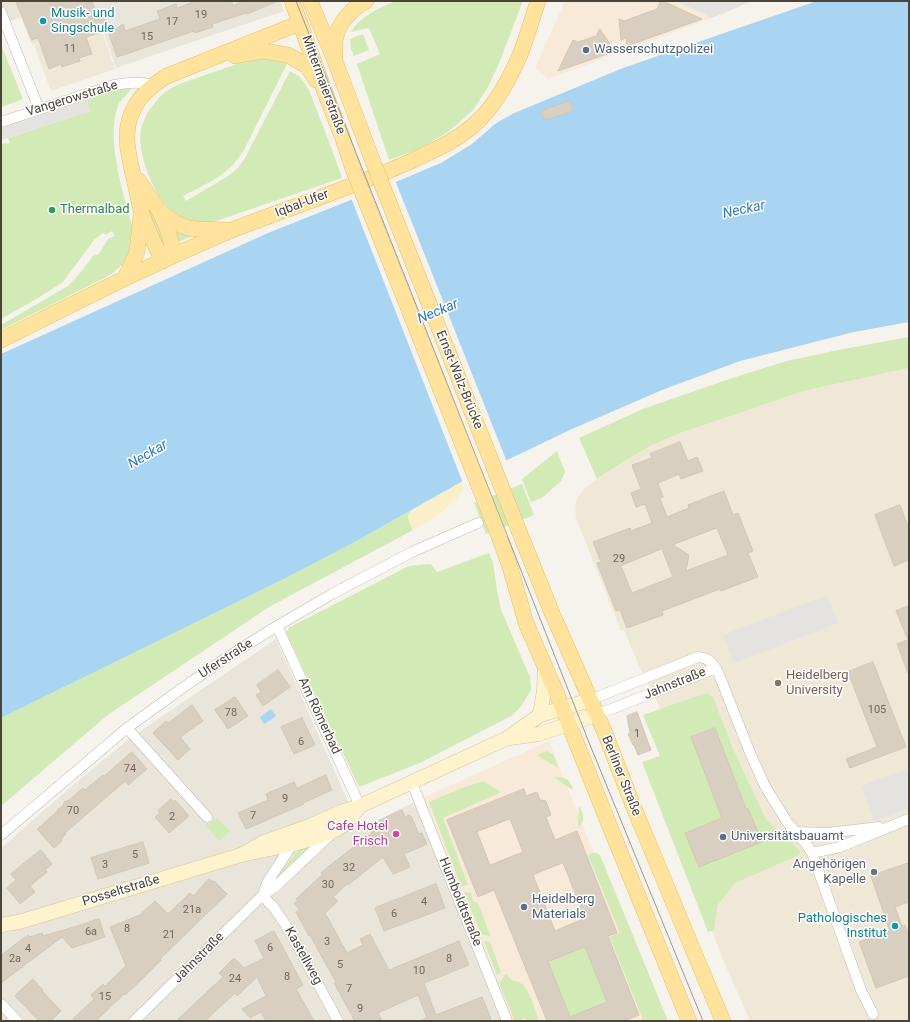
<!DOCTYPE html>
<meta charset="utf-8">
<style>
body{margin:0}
#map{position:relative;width:910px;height:1022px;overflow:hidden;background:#f6f3ec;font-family:Roboto,sans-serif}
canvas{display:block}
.frame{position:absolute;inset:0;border:2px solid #4b4439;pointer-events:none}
</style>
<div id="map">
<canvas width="910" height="1022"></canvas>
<div class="frame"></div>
</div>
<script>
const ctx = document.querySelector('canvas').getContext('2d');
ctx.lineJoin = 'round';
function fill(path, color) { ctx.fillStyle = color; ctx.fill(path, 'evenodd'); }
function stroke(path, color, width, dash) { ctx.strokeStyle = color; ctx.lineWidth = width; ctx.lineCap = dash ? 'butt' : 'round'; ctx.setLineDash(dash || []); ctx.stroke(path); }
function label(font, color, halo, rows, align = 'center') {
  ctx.font = font + ' Roboto,sans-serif'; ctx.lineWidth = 3; ctx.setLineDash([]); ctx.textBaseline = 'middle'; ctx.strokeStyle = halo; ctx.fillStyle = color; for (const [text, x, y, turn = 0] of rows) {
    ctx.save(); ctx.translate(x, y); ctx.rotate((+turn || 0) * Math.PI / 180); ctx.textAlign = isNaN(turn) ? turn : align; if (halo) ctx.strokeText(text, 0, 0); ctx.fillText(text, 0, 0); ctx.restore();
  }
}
fill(new Path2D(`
 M1,1H280L284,11L116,68L99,19L32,45L21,17L1,25Z
 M276,639L360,829L414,802L459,905L506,1021H1V848L79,780L130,738Z`), '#eae5da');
fill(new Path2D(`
 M565,1H754L712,18L548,79L535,68Z
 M549,741L661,1021H506L459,905L414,802Z`), '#f7ead8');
fill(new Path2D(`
 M98,20L115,69L51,91L34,45Z
 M909,368V1021H750L724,962L660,796L688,780L656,699L639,666L624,630L621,631L576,518L575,507L577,499L585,488L626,460L652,445L680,433L804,391Z`), '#efe8d6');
fill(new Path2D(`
 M396,1H523L498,66L488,87L473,110L448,132L419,149L389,160L357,64L380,54L369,28L351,32C361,16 378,8 396,1Z
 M363,34L369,50L354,56L351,49L350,39Z
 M1,47H2L23,99L2,107Z
 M265,57L288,62L243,152L232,166L221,175L212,181L183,196L186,201L228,176L238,168L245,158L290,71L300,77L309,90L334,155L342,178L213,222C200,223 186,223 175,214C155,200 136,153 141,129C143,119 150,108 157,100C168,86 186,82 202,76C220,70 237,64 255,58Z
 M127,86L130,87L131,89C127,96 121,98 118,106C105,141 125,198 134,233V242L123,264L110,275L1,330V325L68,286L80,273L93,256L99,254L108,239L115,236L112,231L106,235L103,233L94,240L63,282L38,298L1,319V144L10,143L8,138L90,111L87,100Z
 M145,200L164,235V245L163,246L144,201Z
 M177,230L194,235L193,236L178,242L176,231Z
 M909,337V368L804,391L680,433L652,445L626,460L597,479L579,438L643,409L729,379L787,361L838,350Z
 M557,451L565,472L561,481L542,498L531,502L522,479Z
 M522,484L534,515L486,534L474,503Z
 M412,510L408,516L409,521L413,530L269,607L109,714L1,806V718L290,576L362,538Z
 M489,553L493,562L497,590L501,610L530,677L531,690L522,705L513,715L422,762L359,787L286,632L290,627L409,566L431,564L437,572Z
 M706,693L713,697L733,749L766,820L800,851L799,855L735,883L718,904L714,930L708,932L642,762L660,756L643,715Z
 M547,751L553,754L558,767H557L538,756V755Z
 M555,777C567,778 568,778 573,788L571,789L556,779Z
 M482,782H485L501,792L443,818L468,885L461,886L429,802L467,786Z
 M579,807H580C584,817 585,818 579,828L578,825Z
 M216,817L230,831L219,841L206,826Z
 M315,842L270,885L302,846Z
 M592,853H596L600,855L668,1021H643L641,1015L610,937L620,933L588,855Z
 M464,892L471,893L473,901L478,903L491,937L481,934Z
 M484,941L490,942L501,972L497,975Z
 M585,947L607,1002L570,1017L548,962Z
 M506,974C513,984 515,979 522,984C530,990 535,1011 539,1021H527L525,1018L520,1020V1021H515L499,983Z`), '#d2eab5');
fill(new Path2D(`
 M461,482L464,488L455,501L428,522L413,530L409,521L408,516L412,510Z`), '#f9efc9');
fill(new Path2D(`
 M676,1H752L712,18Z
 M87,100L91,111L1,140V128Z
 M827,595L838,623L734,663L723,635Z
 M909,768V808L875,821L861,786Z`), '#e5e3e0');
fill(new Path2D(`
 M817,1H909V322L854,332L740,361L662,390L572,429L461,482L362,538L290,576L1,718V354L268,233L391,184L441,163L472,144L495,124L512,114L623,68Z
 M271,709L276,716L264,724L260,717Z`), '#a9d4f2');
fill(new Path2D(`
 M395,180L507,462L463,483L351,198Z`), '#f6f3ec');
const building = new Path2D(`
 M16,1H92L97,15L103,13L109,30L86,37L92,54L79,58L80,61L62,67L61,64L49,69L38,38L32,40Z
 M196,1H231L233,6L244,1H278L247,14L246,13L212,24L213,27L195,33L194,31L117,57L109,34L123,24L125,31L160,19L157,11L176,4L177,8Z
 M661,1H663L702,19L627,46L626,38L621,40L619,19L624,21L657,9Z
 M600,29L610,44L602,47L607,54L558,71L573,40L578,42L596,36Z
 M570,101L573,111L545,120L541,111Z
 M680,442L688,461L697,457L703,471L681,479L679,474L658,483L663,497L660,498L667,517L689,508L688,505L724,491L733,515L738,513L753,551L748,553L758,577L721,591L720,589L662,611L663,615L627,628L620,610L616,611L597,563L601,562L593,542L630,528L631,531L652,523L645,504L636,507L631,493L641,489L632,465L652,458L650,454ZM717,528L728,555L686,571L689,555L673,545ZM662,549L673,577L632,593L621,566Z
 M900,505L909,529V560L894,566L875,515Z
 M909,606V673H908L897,644L908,640L896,611Z
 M873,662L906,747L850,768L846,759L877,747L848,672Z
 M278,670L290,687L263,706L256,695L261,692L257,685Z
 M235,697L248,716L228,729L215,710Z
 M192,705L203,721L180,737L190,749L178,760L153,733L166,721L168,723Z
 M637,712L651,750L638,755L634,745H633L628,734L630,733L627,716Z
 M302,718L315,745L294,754L281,727Z
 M715,728L746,809L748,808L762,842L699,867L685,833L722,818L691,737Z
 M132,752L147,769L128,785L125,781L65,833L66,834L61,839L62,841L54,848L37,829L58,811L57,810L63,806L64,802L69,800L83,788L85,790L103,775L104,776Z
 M326,775L332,790L303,803L304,804L246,829L238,813L268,800L266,794L294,782L297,788Z
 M524,789L526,796L537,792L540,800L546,801L551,815L546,817L555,840L577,831L617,933L608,936L639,1015L624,1021H547L494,890L478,897L447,820ZM510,819L523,852L490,865L477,832ZM563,863L585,918L555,931L533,875ZM585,947L607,1002L570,1017L548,962Z
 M171,799L173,802L175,800L189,816L169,833L155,817L160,813L158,811Z
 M402,810L405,817L409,815L410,816H411L419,834L422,833L427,844L404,854L410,867L393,874L383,857L348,885L347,884L333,897L338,901L325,913L347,953L363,945L360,939L370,934L389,970L459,941L469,965L424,983L436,1015L482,997L491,1019L485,1021H422V1020L427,1018L418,995L378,1013L382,1021H355L334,983L336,982L323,959L310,935L309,936L296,912L300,910L294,903L298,901L296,899L323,874L321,873L329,866L372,833L369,826Z
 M143,842L149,863L98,879L91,858Z
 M41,850L52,864L45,870L47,872L30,886L35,892L20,904L7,888L16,880L11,874Z
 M909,863V902L895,907L902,926L905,925L909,936V976L876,988L859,942L890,931L871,876Z
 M209,879L213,882L214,881L227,894L160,959L161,960L139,982L125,995L124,994L96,1021H71L94,999L91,995L103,984L105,986L126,966L110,927L140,915L155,901L168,914L190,893L193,896Z
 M436,884L445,908L384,931L375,908Z
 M99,919L105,937L72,948L62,937L1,983V955L28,935L30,937L42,933L43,936L74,927Z
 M274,931L303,985L296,989L314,1021H266L261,1012L250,1018L242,1009L266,996L257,977L237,996L235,993L205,1021H176L223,977L219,973L234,958L244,968L264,958L255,941Z
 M33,979L43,990L42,991L61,1011L51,1021H39L15,996Z`);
fill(building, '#d8cfc1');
stroke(building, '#d3c7b4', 1);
const street = new Path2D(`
 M1,12L39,109
 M1,122L114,85C128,83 138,81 153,85
 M277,626L360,806
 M590,700L698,657C711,658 715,666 720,677L751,755L765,786L787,822L807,845L812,853L861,990L873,1014
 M596,715L716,668
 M127,728L207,817
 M412,783L507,1021
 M796,832L828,833L879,827
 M1,835L127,728L181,689L226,658L277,626L332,594L412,552L478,523
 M812,853L840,847L909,819
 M263,895L270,904L272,905L289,930L338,1021
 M263,895L267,883L289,849L295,843
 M1,1004L17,1021
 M134,1021L263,895L275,887L331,834`);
const secondary = new Path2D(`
 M540,715L544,690L545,667
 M510,738L539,734L596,715
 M241,855L264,842L312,825L341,812L360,806L488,747L506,739L540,715L590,700
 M1,925L19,922L241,855L294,844L315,838L335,830L347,823L360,806`);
const primary = new Path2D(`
 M292,1L326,95L342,136L353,169
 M310,1L335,61L373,162
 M235,56L245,54L264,51L288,55L307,66L316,80
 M335,57C335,52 335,47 335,42C337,24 351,9 366,1
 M138,180L160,212L176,223L188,228L197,229L228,230
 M160,213C168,227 172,240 173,256
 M163,261C155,245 146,228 141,210C138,199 136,186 133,175C129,155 123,135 131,115C138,96 151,86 167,76L300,23
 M125,278L137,252L141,214
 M1,340C77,302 153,263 232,230C291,207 351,188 409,162C432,151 459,140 478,121C497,103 509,79 520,55C527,37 532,19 538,1
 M519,531L552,613L605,733L634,808L701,969L723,1021
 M500,539L510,567L526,623L556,692L608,822L689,1021`);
stroke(street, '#c2bbae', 11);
stroke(secondary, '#d6c79b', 15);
stroke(primary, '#e6c16a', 16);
stroke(street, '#fff', 10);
stroke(secondary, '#fff3cd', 14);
stroke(primary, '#ffe39c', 15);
stroke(new Path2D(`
 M296,1L588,740L703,1021`), '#9a9a9a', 1);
const primaryBridge = new Path2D(`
 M373,162L519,531
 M353,169L500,539`);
stroke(primaryBridge, '#e6c16a', 16, []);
stroke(primaryBridge, '#ffe39c', 15);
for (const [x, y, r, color] of [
 [43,21,4,"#0f9aa8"],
 [586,50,4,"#5c6f8a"],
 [52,210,4,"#2e9e5b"],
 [778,683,4,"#8d6e63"],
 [396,834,4,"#d1479c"],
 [723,837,4,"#5c6f8a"],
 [874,872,4,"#6b7280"],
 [524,907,4,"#5c6f8a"],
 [895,926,4,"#0f9aa8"]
]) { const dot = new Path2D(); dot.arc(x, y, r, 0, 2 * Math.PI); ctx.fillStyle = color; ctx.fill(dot); stroke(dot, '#fff', 1.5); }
label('11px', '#6e675b', null, [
 ["19",201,15],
 ["17",172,22],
 ["15",147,37],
 ["11",70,49],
 ["29",619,559],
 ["105",877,710],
 ["78",231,713],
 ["1",637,734],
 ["6",301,742],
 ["74",130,769],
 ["9",285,799],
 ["70",73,811],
 ["7",253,816],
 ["2",172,817],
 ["5",135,855],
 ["3",105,865],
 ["32",349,868],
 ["30",328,885],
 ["4",424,902],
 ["21a",192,910],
 ["6",394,914],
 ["8",127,929],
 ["6a",91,932],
 ["21",169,935],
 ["3",327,942],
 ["6",270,948],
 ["4",28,949],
 ["2a",15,959],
 ["8",449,959],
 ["5",340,965],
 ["10",419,971],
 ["8",287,977],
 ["24",235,979],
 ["7",349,989],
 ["15",105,997],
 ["9",360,1009]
]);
label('13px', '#0d838f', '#fff', [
 ["Musik- und",51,14],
 ["Singschule",51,29],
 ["Pathologisches",887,919,"right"],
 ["Institut",887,934,"right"]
], 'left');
label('13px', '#4e5e75', '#fff', [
 ["Wasserschutzpolizei",594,50],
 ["Universitätsbauamt",731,837],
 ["Heidelberg",532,900],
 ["Materials",532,915]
], 'left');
label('13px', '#4b4439', '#fff', [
 ["Mittermaierstraße",323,85,70],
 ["Vangerowstraße",72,99,-17],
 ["Iqbal-Ufer",302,204,-21],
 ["Ernst-Walz-Brücke",459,380,68],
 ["Uferstraße",226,659,-33],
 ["Jahnstraße",675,684,-22],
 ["Am Römerbad",319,716,65],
 ["Berliner Straße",621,776,68],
 ["Posseltstraße",121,891,-17],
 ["Humboldtstraße",460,902,68],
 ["Kastellweg",303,956,61],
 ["Jahnstraße",199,958,-45]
]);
label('13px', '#27864d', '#fff', [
 ["Thermalbad",60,210]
], 'left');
label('13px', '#785e54', '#fff', [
 ["Heidelberg",786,676],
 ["University",786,691]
], 'left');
label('13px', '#b23c85', '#fff', [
 ["Cafe Hotel",388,827],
 ["Frisch",388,842]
], 'right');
label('13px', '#5b616d', '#fff', [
 ["Angehörigen",866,865],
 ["Kapelle",866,880]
], 'right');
label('italic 14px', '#2e7ab2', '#fff', [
 ["Neckar",744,210,-12],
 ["Neckar",438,312,-23],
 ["Neckar",148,455,-30]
]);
</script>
